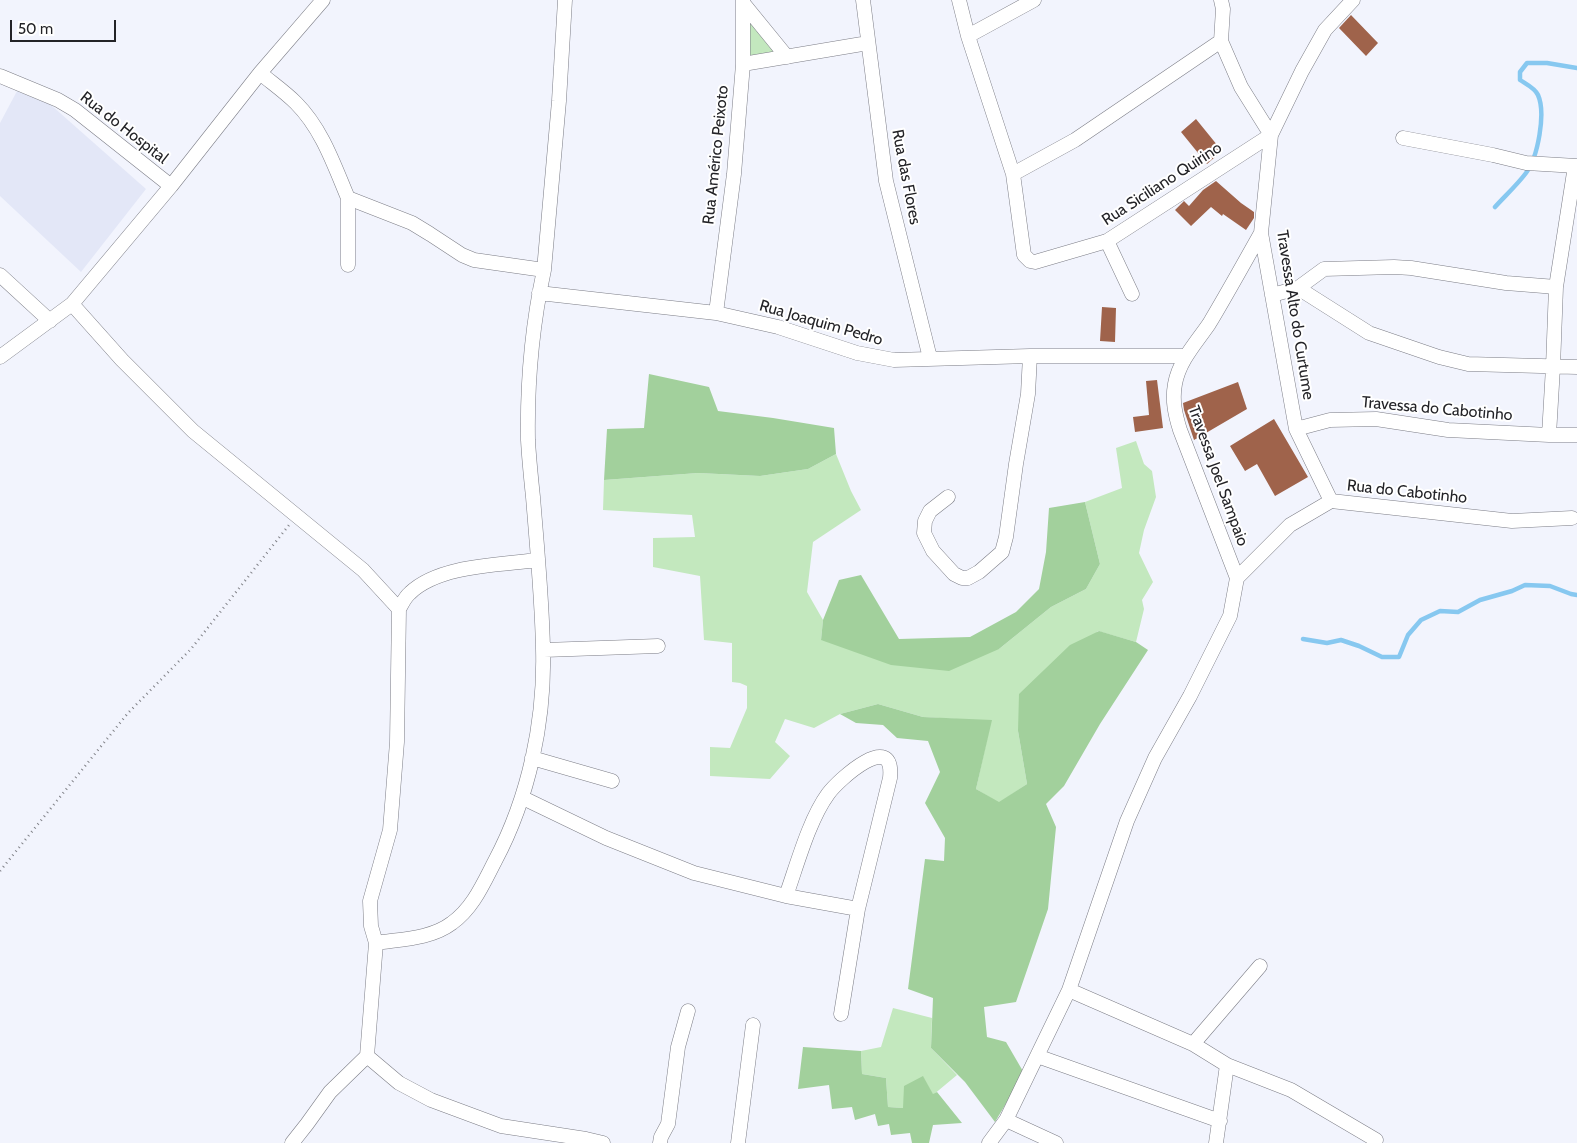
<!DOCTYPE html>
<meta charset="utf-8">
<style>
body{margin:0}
#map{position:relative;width:1577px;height:1143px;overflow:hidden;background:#f2f4fd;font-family:Cabin,sans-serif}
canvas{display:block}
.scale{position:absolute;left:10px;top:20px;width:106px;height:22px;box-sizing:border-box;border:2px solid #232327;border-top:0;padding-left:6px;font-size:15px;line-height:18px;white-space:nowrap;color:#232327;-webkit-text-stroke:4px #fff;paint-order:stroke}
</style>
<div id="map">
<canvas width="1577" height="1143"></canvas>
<div class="scale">50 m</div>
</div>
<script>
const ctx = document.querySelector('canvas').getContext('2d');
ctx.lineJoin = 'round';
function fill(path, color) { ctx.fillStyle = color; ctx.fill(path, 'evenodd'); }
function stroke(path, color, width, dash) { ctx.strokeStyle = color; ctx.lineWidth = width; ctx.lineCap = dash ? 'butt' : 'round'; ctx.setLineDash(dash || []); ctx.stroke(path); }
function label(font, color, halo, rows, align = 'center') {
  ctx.font = font + ' Cabin,sans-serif'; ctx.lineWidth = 4; ctx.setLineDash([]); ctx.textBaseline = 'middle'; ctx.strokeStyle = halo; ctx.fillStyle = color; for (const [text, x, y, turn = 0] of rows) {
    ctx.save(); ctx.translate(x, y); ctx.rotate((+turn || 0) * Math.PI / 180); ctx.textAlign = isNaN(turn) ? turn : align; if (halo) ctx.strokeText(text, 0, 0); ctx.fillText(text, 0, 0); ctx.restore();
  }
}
fill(new Path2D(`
 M17,91L51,105L146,189L81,272L0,196V123Z`), '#e3e7f7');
fill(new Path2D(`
 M750,18L778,55L746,61Z
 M1136,441L1144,464L1152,471L1156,497L1144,530L1139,553L1153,582L1142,600L1144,609L1136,642L1098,631L1018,731L1027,784L999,803L976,789L991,721L923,717L878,704L840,714L814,728L785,719L775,742L790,756L770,779L710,776V747L730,748L747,708V686L740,683L732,682V643L704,640L700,576L653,567V538L695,537L692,515L603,510L604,480L698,473L760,476L808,469L836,454L851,491L861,510L813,542L807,592L823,620L821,640L999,649L1051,607L1086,589L1100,564L1085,502L1122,488L1116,448Z
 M893,1008L932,1018L931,1048L957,1075L933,1095L923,1077L903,1108L888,1107L886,1078L862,1074L861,1051L881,1047Z`), '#c3e8be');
fill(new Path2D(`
 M649,374L709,387L718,411L773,418L834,428L836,454L808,469L760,476L698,473L604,480L607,429L644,428Z
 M1085,502L1100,564L1086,589L1051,607L999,649L949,671L891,665L821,640L823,620L839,580L861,575L899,639L970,637L1016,612L1039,589L1046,552L1049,508Z
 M1099,631L1136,642L1148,650L1100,724L1064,786L1046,804L1056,827L1048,909L1016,1002L984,1007L987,1037L1006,1042L1024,1073L995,1122L965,1082L931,1048L933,998L908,989L925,859L944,861L945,838L925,803L940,772L928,741L897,738L883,725L856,723L840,714L878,704L923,717L992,720L976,789L999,802L1027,784L1018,731L1019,694L1070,645Z
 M803,1047L861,1051L862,1074L886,1078L888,1107L903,1108L904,1086L923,1076L933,1094L937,1092L962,1123L933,1125L929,1143H912L910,1133L891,1135L889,1124L878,1126L875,1114L855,1120L852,1107L832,1109L829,1085L798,1089Z`), '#a2d09c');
stroke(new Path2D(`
 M1495,207C1505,196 1517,185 1526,173C1538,157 1546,113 1538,95C1535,88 1526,84 1520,80V72L1527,63H1547L1577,68
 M1303,639L1327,643L1341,640L1359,646L1382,657H1399L1408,635L1421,620L1440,611L1458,612L1480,600L1512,591L1525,585L1550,586L1571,594L1577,595`), '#87c8f0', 4.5);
fill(new Path2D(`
 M1351,15L1378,43L1366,56L1339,28Z
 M1196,119L1222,151L1207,164L1181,132Z
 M1216,181L1241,203L1254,212V218L1246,230L1223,214L1222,216L1211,207L1191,226L1175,210L1184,201L1189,206L1203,190Z
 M1102,307L1116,308L1115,342L1100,341Z
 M1157,380L1163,428L1135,432L1133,417L1149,415L1146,381Z
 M1238,382L1247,409L1194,440L1184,410L1183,403Z
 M1274,419L1308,477L1275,496L1257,464L1245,471L1230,446Z`), '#9f634b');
const minor = new Path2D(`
 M863,0L886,181L930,358
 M959,0L968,36L1013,174L1024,255L1030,261L1035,262L1107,241L1271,135L1241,87L1221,41L1223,9L1221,0
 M743,3L787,57
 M968,36L1034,0
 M743,64L868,43
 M260,73C272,83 285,92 296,103C322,129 334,165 348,198L412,223L430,234L462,255L474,260L544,270
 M0,76L58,100L75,110L171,186
 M1403,138L1493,155L1526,163L1577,166
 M1013,174L1075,140L1221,41
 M1107,241L1132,294
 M348,265V198
 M0,275L50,321
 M1298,288L1369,333L1439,357L1468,364L1577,367
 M539,293L716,313L778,327L857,353L894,360L1030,356H1186
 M1272,295L1298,288L1324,269L1394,267L1411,268L1506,283L1556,287
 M72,304L122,360L193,431L363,570L399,609
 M716,313L734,174L743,64V0
 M0,357L72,304L171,186L260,73L323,0
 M1296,429L1330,420L1376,419L1448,430L1549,435H1577
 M1549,435L1553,367L1556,287L1575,166
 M948,497L930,511L925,521L924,533L933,551L954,574L962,578H968L979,572L1002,552L1006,537L1016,464L1028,394L1030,356
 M1331,501L1296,429L1261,233L1271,135L1302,71L1325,30L1353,0
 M1237,578L1180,430C1175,414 1172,400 1175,384C1179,361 1196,343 1209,324C1227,294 1244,263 1261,233
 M1237,578L1290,525L1331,501L1512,521L1572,518
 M544,650L658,646
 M532,758L612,781
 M523,798L606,838L694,873L786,896L858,909
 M786,896C797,865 809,820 828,794C839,779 895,729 890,778L858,909L841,1014
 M376,943C401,939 431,939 452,923C473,908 483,884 495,861C529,797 545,721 543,649C542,598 537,547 533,497C531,478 529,459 528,440C527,383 532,326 544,270L559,101L565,0
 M1069,990L1193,1044L1227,1065L1291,1090L1376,1140
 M1193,1044L1260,966
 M367,1056L399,1083L431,1100L501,1126L586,1139L603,1143
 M1037,1056L1220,1121
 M1006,1120L1056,1143
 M292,1143L307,1124L330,1092L367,1056L376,943L371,926L370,901L390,830L397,742L399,609C402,604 405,597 410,593C439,565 500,565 538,560
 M660,1143L661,1137L668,1124L678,1047L688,1011
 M738,1143L753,1025
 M989,1143L1006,1120L1069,990L1127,821L1155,758L1190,696L1230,616L1237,578
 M1216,1143L1227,1065`);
stroke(minor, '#7c7d86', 15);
stroke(new Path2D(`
 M0,871L128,713L191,649L289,525`), '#818288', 2.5, [1, 4]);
stroke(minor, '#fff', 14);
label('16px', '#232327', '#fff', [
 ["Rua do Hospital",124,128,38],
 ["Rua Américo Peixoto",716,155,-84],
 ["Rua das Flores",906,177,79],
 ["Rua Siciliano Quirino",1162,184,-33],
 ["Travessa Alto do Curtume",1295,315,81],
 ["Rua Joaquim Pedro",821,323,16],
 ["Travessa do Cabotinho",1437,409,5],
 ["Travessa Joel Sampaio",1218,476,70],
 ["Rua do Cabotinho",1407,492,6]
]);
</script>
